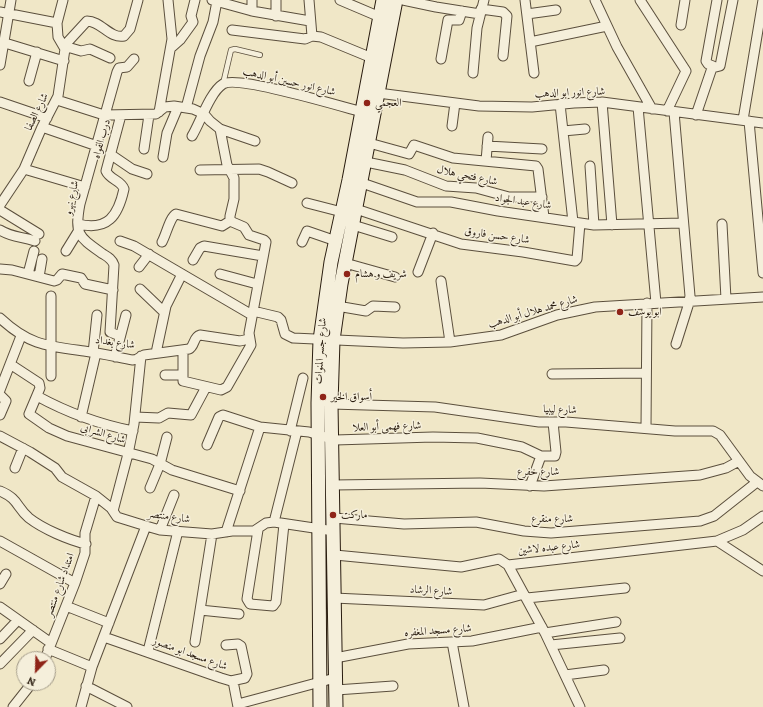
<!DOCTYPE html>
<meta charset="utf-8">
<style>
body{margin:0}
#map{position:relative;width:763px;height:707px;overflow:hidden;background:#f0e7c7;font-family:Alegreya,serif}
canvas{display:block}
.north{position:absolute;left:16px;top:651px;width:40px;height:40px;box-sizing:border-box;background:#f5efdb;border:1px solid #a39b89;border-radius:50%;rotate:203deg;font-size:11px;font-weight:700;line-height:16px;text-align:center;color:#291c0f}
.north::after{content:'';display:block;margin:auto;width:14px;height:18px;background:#8f2418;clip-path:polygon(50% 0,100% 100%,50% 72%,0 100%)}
</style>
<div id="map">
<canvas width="763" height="707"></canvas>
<div class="north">N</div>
</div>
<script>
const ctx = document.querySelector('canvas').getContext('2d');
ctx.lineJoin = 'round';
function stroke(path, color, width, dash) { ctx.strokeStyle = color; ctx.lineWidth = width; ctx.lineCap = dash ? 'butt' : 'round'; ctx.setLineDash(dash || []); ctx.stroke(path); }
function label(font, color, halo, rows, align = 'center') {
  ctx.font = font + ' Alegreya,Amiri,serif'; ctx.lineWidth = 3; ctx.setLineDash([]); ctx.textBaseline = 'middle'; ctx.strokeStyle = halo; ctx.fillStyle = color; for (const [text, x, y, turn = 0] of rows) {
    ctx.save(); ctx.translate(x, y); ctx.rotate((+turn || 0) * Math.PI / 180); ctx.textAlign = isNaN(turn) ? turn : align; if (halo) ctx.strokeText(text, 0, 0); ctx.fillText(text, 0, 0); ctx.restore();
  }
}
const lane = new Path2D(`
 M223,84L231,50L235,49L260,55`);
const street = new Path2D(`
 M212,0L252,11L310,21
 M309,0L312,36
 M340,0L380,17
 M403,0L436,7L480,14
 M525,0L534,73
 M595,0L617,47L652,109
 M640,0L686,71L667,111
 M481,9L503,12L507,16L503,56
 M252,11V0
 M0,12L57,23
 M527,14L556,10
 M276,16V0
 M681,25L685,0
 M232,30L305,39L312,36L321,37L372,58
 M530,42L607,26
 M5,43L64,61
 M171,48L180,40L193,22L191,16L195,0
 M110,58L90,49L81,51L64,46L87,21C101,21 110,39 124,36L130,29L138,0
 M441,59L448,20H459L462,11
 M0,65L11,0
 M713,66L708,64L706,61L717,0
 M473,73L477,28L484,0
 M29,81L37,52
 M378,93L479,106L532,107L574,103L602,102L763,123
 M57,100L104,115L156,114L165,107L174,106L193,109L204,114L210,121L220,129L255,141
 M0,102L47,118
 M602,102L612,225
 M560,104L573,222
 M638,107L656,303
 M186,108L200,56L213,22L217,1
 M159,112L172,39L168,0
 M674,112L690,296L688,306L676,344
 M696,115L712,68L720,66L733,0
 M743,120L763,0
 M749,121L763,273
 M452,126L455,103
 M42,127L97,146
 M563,131L585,129
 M192,136C200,123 210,92 223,84C237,75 340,106 362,112
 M369,143L409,154L414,145L453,158L536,166L538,169L544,217
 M487,146L542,149
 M144,149L149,115
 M110,154L132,169L147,174
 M163,157L167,133L178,107
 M486,161L488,137
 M366,162L405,170L446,186L476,188L509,197H542
 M590,166L594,225
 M24,169L85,187
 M200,170L259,169L268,172L292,183
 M362,183L417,202H451L498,211L594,225L683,223
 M307,203L342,212
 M0,205L24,169L42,127L58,96L65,49L58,37L57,23L63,0
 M356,209L461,244L523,252L575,261L577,259L580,223
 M0,210L39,234
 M78,224C108,231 118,216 124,189C121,180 110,180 106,171L121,115
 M722,224L726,299
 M353,225L392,237
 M0,230C13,238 21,236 35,241
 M120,241L134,246L252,315
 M162,242C166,235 170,217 176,214L222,226L230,221
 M302,242L307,231L336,241
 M66,251L79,230
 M193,260L200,248L204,246L263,256
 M345,263L395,277
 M139,267L149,254
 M0,269L12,270L54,281L57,280L62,274L81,278L85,284L113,290
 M418,272L433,233
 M28,274L34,251
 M220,274L257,284
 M39,277L42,259
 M441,281L450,342
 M140,289L164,312
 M51,296V376
 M337,306L366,311L373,306L395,307
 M253,311L278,317L281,320L285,334L293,338L403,343L450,342L501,335L557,315L595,307L763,297
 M0,318C29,345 46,346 84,351C100,353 117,357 133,360L137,359L144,355L189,349C195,346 193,337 200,335L240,341L249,339
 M120,336L110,332L114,265C112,259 108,257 103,254C79,237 74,235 80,204L117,72L119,68L127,67L134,59
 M183,350V381L221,390L227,387L251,345L249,333L266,242L264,240L249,235L244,227L230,221V216L234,199V178L227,165L220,129
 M93,353L97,315
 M156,353L166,306L182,274
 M115,357L126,315
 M10,364L39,383L40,388L29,414L49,428L67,436L152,459L172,470L240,491
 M552,374L646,373
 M165,375H183
 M0,390L21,336
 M0,395L6,401L0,415
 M37,396C68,413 98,424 133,431
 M331,404L435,407L539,422H566L675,431H713L720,435L750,476L763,486
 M81,417L96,353
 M135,417L159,418L168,413L191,415L206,387
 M646,428L647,303
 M290,431L303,378
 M0,436L30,452L55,468L62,477L96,496L111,508L117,517L146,526L160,530L212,534L232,531H254L266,523L274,522L334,531
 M207,445L219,417L223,415L260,427L309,432L335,440L433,437L477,438L522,447L541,456H555L556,452L553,422
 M15,468L23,448
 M333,485L480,483L544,486L700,475L726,468L739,461
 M530,486L541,456
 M150,488L160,464L167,437
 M0,491C19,499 16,507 29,518C43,529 69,540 86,544
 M113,511L128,454L134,424L141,356
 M334,518L404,524L476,522L524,531L551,533L700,521L714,516L757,482
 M274,522L297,431
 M160,530L174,495
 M258,530L247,599L250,604L273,606L276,602L284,524
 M226,532L260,427
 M0,541L75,583
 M717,541L763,571
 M335,555L461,567L499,559L508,565L717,541L743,530L763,516
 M508,565L545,633L580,707
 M0,584L6,574
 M334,598L484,605L524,594
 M527,598L625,588
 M66,606L109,623
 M0,607L51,643
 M200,610L239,614
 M545,633L616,622
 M104,637L221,678L231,681L245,678L247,674L241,646L238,644L226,645
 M0,639L18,620
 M195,642L212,534
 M452,642L464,707
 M551,645L620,638
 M48,649L92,667
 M148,651L178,531
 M335,658L408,644L472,641L542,627
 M45,659L75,583L85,553V533L96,496
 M0,664L33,630
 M565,675L604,670
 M233,681L238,707
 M86,686L127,707
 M336,690L393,686
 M238,704L335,678
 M13,707L32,683
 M81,707L92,667L146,526`);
const secondary = new Path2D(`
 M320,707L318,403L320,340L331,262L349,180L383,0
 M336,707L331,404L333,340L341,284L396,0`);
stroke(lane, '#5b4f3d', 6);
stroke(street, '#5b4f3d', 11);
stroke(secondary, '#291c0f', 15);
stroke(lane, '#f5efdb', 4.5);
stroke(street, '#f5efdb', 9);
stroke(secondary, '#f5efdb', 13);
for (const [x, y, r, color] of [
 [367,103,4,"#8f2418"],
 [347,274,4,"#8f2418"],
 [620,312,4,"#8f2418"],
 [323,397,4,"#8f2418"],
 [333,515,4,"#8f2418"]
]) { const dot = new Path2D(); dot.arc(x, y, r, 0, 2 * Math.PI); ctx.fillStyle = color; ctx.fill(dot); stroke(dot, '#f5efdb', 1.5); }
label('11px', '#291c0f', '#f5efdb', [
 ["شارع انور حسين أبو الدهب",289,82,13],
 ["شارع انور ابو الدهب",570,93,-2],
 ["شارع الصفا",37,112,-64],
 ["درب الفواه",102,139,-74],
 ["شارع فتحي هلال",467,176,12],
 ["شارع نهرو",72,198,-78],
 ["شارع عبد الجواد",523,202,8],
 ["شارع حسن فاروق",497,236,8],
 ["شارع محمد هلال أبو الدهب",533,312,-16],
 ["شارع بغداد",115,343,8],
 ["شارع جسر المنوات",321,351,-86],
 ["شارع ليبيا",560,410,2],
 ["شارع فهمى أبو العلا",387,427,-2],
 ["شارع الشرابى",103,434,17],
 ["شارع خفرع",538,472],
 ["شارع منتصر",169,517,8],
 ["شارع منقرع",552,519],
 ["شارع عبده لاشين",549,548,-6],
 ["امتداد شارع منتصر",60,585,-70],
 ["شارع الرشاد",431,591,3],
 ["شارع مسجد المغفره",438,631,-4],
 ["شارع مسجد ابو منصور",190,654,20]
]);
label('11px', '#291c0f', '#f5efdb', [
 ["العجمي",375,103],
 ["شريف و هشام",355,274],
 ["ابو يوسف",628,312],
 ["أسواق الخير",331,397],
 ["ماركت",341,515]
], 'left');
</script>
